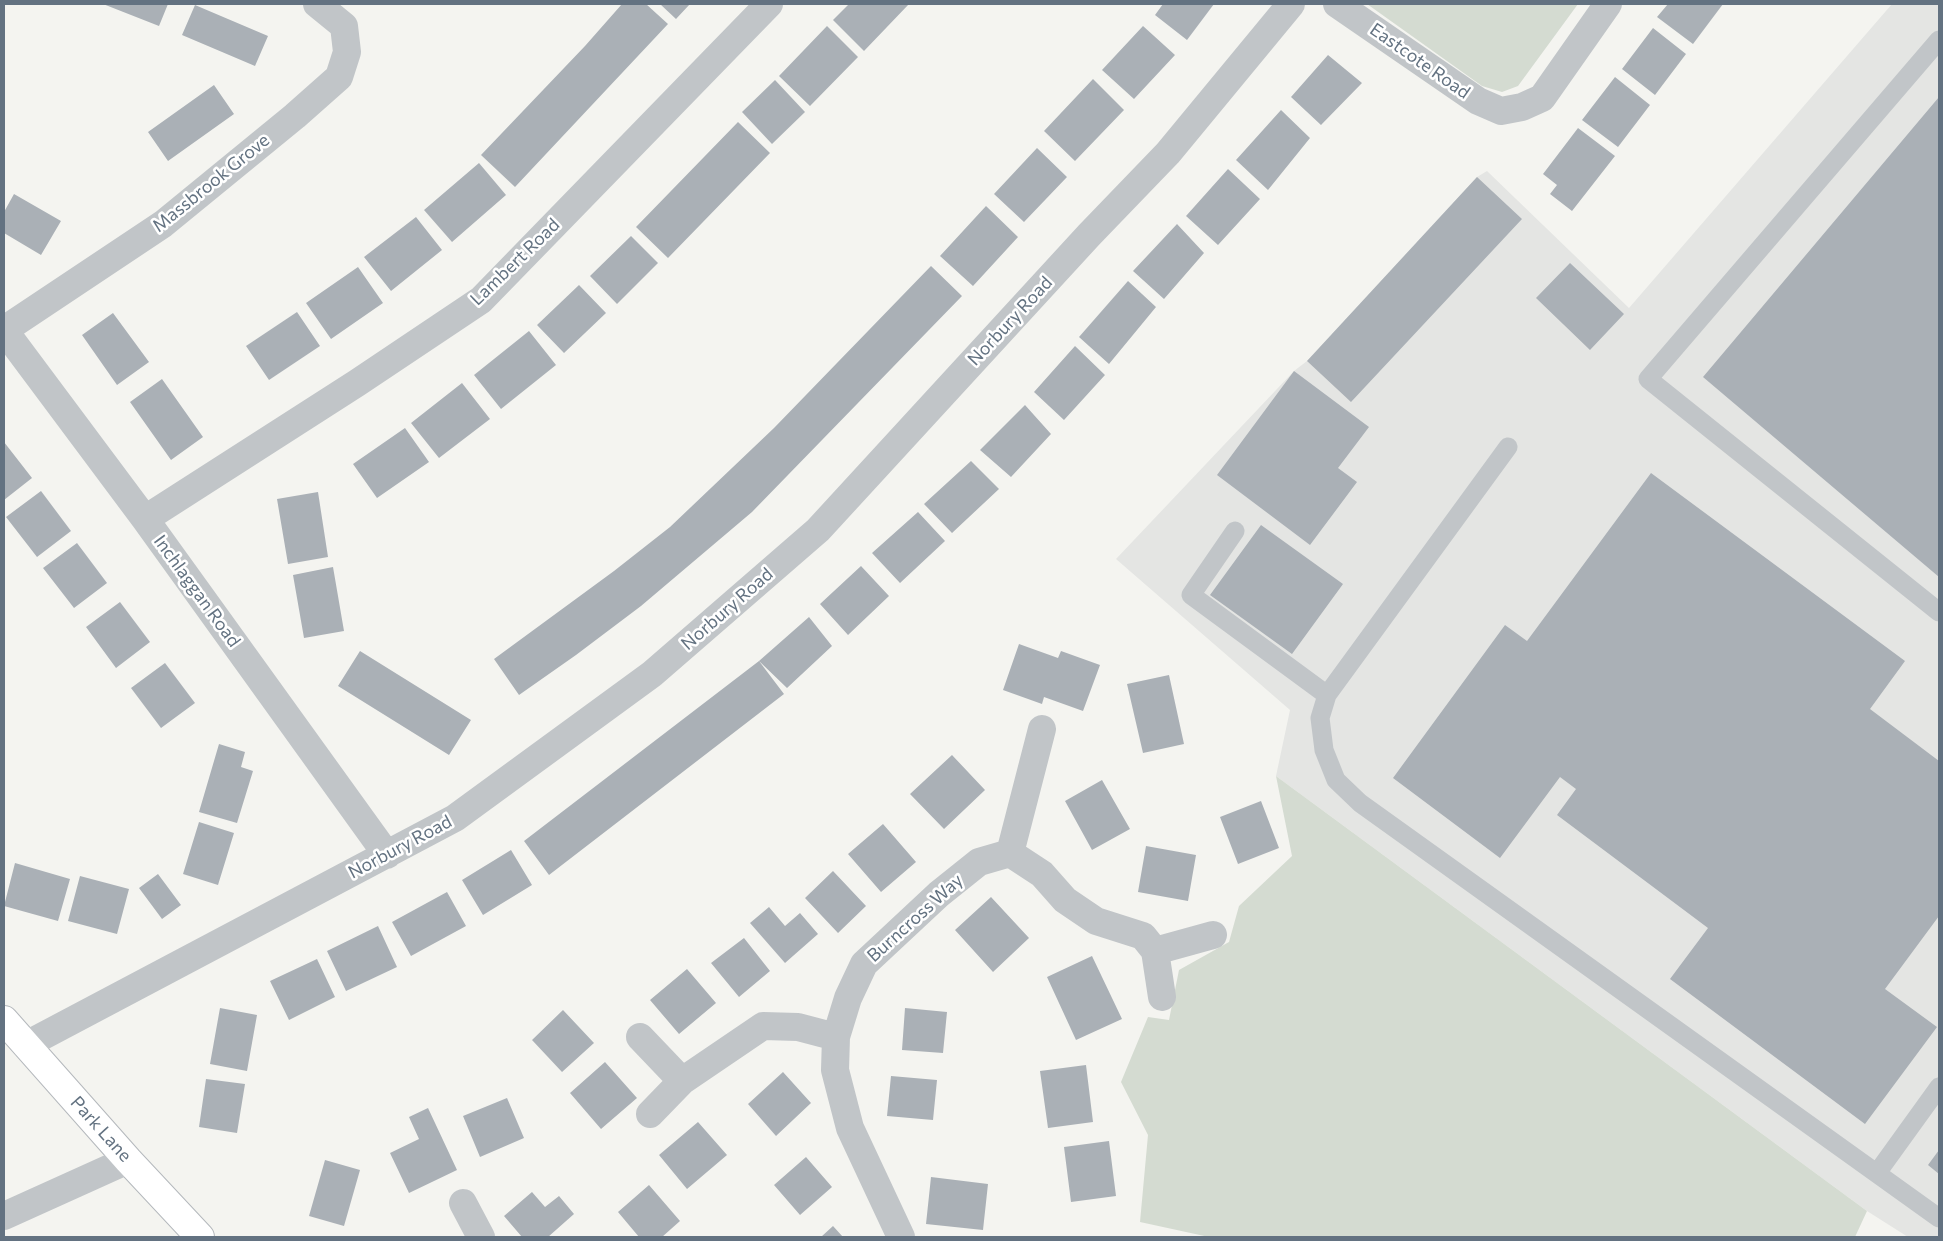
<!DOCTYPE html>
<style>
body{margin:0}
#map{position:relative;width:1943px;height:1241px;overflow:hidden;background:#f4f4f0;font-family:Commissioner,sans-serif}
canvas{display:block}
.frame{position:absolute;inset:0;border:5px solid #637281;pointer-events:none}
</style>
<div id="map">
<canvas width="1943" height="1241"></canvas>
<div class="frame"></div>
</div>
<script>
const ctx = document.querySelector('canvas').getContext('2d');
ctx.lineJoin = 'round';
function fill(path, color) { ctx.fillStyle = color; ctx.fill(path, 'evenodd'); }
function stroke(path, color, width, dash) { ctx.strokeStyle = color; ctx.lineWidth = width; ctx.lineCap = dash ? 'butt' : 'round'; ctx.setLineDash(dash || []); ctx.stroke(path); }
function label(font, color, halo, rows, align = 'center') {
  ctx.font = font + ' Commissioner,sans-serif'; ctx.lineWidth = 5; ctx.setLineDash([]); ctx.textBaseline = 'middle'; ctx.strokeStyle = halo; ctx.fillStyle = color; for (const [text, x, y, turn = 0] of rows) {
    ctx.save(); ctx.translate(x, y); ctx.rotate((+turn || 0) * Math.PI / 180); ctx.textAlign = isNaN(turn) ? turn : align; if (halo) ctx.strokeText(text, 0, 0); ctx.fillText(text, 0, 0); ctx.restore();
  }
}
fill(new Path2D(`
 M1892,4H1939V1237H1908L1867,1211L1276,776L1290,710L1116,559L1294,371L1307,361L1477,177L1487,171L1629,308Z`), '#e4e5e3');
fill(new Path2D(`
 M1367,4H1578L1518,86L1502,92L1482,86Z
 M1276,776L1867,1211L1855,1237H1209L1140,1222L1148,1135L1121,1082L1148,1017L1169,1020L1179,970L1229,942L1239,906L1292,856Z`), '#d4dbd1');
fill(new Path2D(`
 M103,4H168L159,26Z
 M622,4H646L668,24L515,187L481,155L585,46Z
 M660,4H690L676,19Z
 M849,4H909L864,51L833,20Z
 M1163,4H1214L1187,40L1155,15Z
 M1668,4H1723L1693,44L1657,17Z
 M195,5L268,36L255,66L182,35Z
 M827,26L858,57L810,106L779,76Z
 M1143,26L1175,55L1134,99L1102,70Z
 M1653,28L1686,54L1655,95L1622,69Z
 M1328,55L1362,83L1321,125L1291,97Z
 M1615,77L1650,105L1618,147L1582,120Z
 M1093,79L1124,110L1075,161L1044,131Z
 M775,80L805,112L772,144L742,112Z
 M214,85L234,114L168,161L148,132Z
 M1939,97V577L1703,377Z
 M1281,110L1310,138L1268,190L1236,160Z
 M738,122L770,153L668,258L636,227Z
 M1578,128L1615,156L1572,211L1550,194L1557,185L1543,174Z
 M1037,148L1067,177L1024,222L994,194Z
 M479,163L506,195L452,242L424,210Z
 M1228,169L1260,199L1218,245L1186,216Z
 M1477,177L1522,219L1351,402L1307,361Z
 M14,194L61,221L41,255L4,233V212Z
 M986,206L1018,237L973,286L940,256Z
 M416,217L442,250L391,291L364,257Z
 M1177,224L1204,253L1164,299L1133,271Z
 M631,236L658,263L617,304L590,276Z
 M1570,263L1624,314L1590,350L1536,298Z
 M931,266L962,296L752,512L641,606L576,655L519,695L494,659L614,571L670,527L774,428Z
 M358,267L383,303L331,339L306,303Z
 M1128,281L1156,307L1109,364L1079,337Z
 M579,285L606,313L564,353L537,325Z
 M297,312L320,346L269,380L246,346Z
 M113,313L149,362L117,385L82,335Z
 M529,331L556,365L501,409L474,375Z
 M1075,346L1105,375L1064,420L1034,392Z
 M1294,371L1369,427L1338,468L1357,482L1310,545L1217,475Z
 M162,379L203,437L171,460L130,402Z
 M462,383L490,419L439,458L411,423Z
 M1025,405L1051,434L1011,477L980,450Z
 M405,428L429,462L377,498L353,464Z
 M4,442L32,478L4,500Z
 M971,461L999,489L952,533L924,504Z
 M1651,473L1905,661L1870,709L1939,761V916L1885,989L1937,1027L1865,1124L1670,979L1708,928L1557,815L1576,789L1560,777L1500,858L1393,778L1505,625L1527,641Z
 M41,491L71,531L37,557L6,517Z
 M318,492L328,557L288,564L277,499Z
 M918,512L945,541L900,583L872,553Z
 M1261,525L1343,584L1292,654L1210,595Z
 M77,543L107,583L74,608L43,568Z
 M861,566L889,596L848,635L820,604Z
 M333,567L344,631L304,638L293,575Z
 M120,602L150,642L116,668L86,627Z
 M809,617L832,646L787,688L759,661L784,694L549,875L524,841L759,661Z
 M1019,644L1058,658L1061,651L1100,665L1083,711L1044,697L1042,704L1003,690Z
 M360,651L471,720L449,755L338,686Z
 M165,663L195,703L161,728L131,688Z
 M1169,675L1184,744L1143,753L1127,684Z
 M219,744L245,752L241,767L253,771L237,823L199,812Z
 M952,755L985,790L944,829L910,794Z
 M1102,780L1130,829L1092,850L1065,801Z
 M1261,801L1279,848L1238,864L1220,817Z
 M199,822L234,833L218,885L183,874Z
 M883,824L916,862L881,892L848,854Z
 M1146,846L1196,855L1188,901L1138,892Z
 M511,850L532,885L483,915L462,880Z
 M15,863L70,879L58,921L4,906Z
 M833,871L866,906L838,933L805,898Z
 M158,874L181,905L162,919L139,888Z
 M80,876L129,889L117,934L68,921Z
 M447,892L466,926L411,956L392,922Z
 M991,897L1029,938L993,972L955,930Z
 M769,907L785,926L800,913L818,934L785,963L750,923Z
 M378,926L397,967L346,991L327,951Z
 M744,938L770,971L739,997L711,963Z
 M1092,956L1122,1019L1076,1040L1047,977Z
 M317,959L335,997L289,1020L270,981Z
 M687,969L716,1003L679,1034L650,1000Z
 M220,1008L257,1015L247,1071L210,1064Z
 M905,1008L947,1012L943,1053L902,1050Z
 M563,1010L594,1043L562,1072L532,1040Z
 M605,1062L637,1098L601,1129L570,1093Z
 M1086,1065L1093,1122L1048,1128L1040,1071Z
 M783,1072L811,1103L776,1136L748,1104Z
 M891,1076L937,1080L933,1120L887,1116Z
 M206,1079L245,1084L237,1133L199,1127Z
 M507,1098L524,1138L480,1157L463,1116Z
 M428,1108L457,1170L409,1193L390,1153L419,1139L409,1117Z
 M698,1122L727,1155L687,1189L659,1155Z
 M1109,1141L1116,1196L1071,1202L1064,1147Z
 M1939,1150V1174L1928,1165Z
 M806,1157L832,1187L800,1215L774,1185Z
 M325,1160L360,1170L344,1226L309,1216Z
 M931,1177L988,1184L983,1230L926,1224Z
 M649,1185L680,1221L662,1237H639L618,1212Z
 M532,1192L545,1207L559,1196L574,1214L548,1237H522L504,1216Z
 M833,1226L843,1237H821Z`), '#aab0b6');
const secondary = new Path2D(`
 M4,1020L128,1160L200,1237`);
stroke(secondary, '#b4b8bc', 30);
stroke(new Path2D(`
 M1939,40L1648,379L1939,612
 M1508,447L1327,695L1320,718L1324,750L1336,780L1360,803L1939,1218
 M1235,531L1191,595L1327,695
 M1877,1173L1939,1087`), '#c1c5c8', 19);
stroke(new Path2D(`
 M1337,4L1478,101L1501,111L1522,107L1542,98L1608,4
 M4,330L145,519L387,855
 M4,330L163,224L295,116L339,77L347,52L344,26L317,4
 M145,519L357,383L481,300L769,4
 M1010,853L1042,729
 M1155,951L1213,935
 M640,1037L682,1081L650,1114
 M26,1045L455,818L652,674L818,530L1089,235L1168,153L1291,4
 M682,1081L763,1026L798,1027L836,1037
 M463,1203L481,1237
 M4,1216L128,1160
 M901,1237L850,1128L835,1070L836,1037L848,998L864,964L939,894L979,862L1010,853L1042,874L1065,900L1096,921L1143,936L1155,951L1162,997`), '#c1c5c8', 28);
stroke(secondary, '#fff', 28);
label('18px', '#637281', '#fff', [
 ["Eastcote Road",1420,61,35],
 ["Massbrook Grove",211,183,-39],
 ["Lambert Road",515,262,-44],
 ["Norbury Road",1010,321,-47],
 ["Inchlaggan Road",197,591,54],
 ["Norbury Road",727,609,-41],
 ["Norbury Road",400,847,-28],
 ["Burncross Way",915,918,-42],
 ["Park Lane",101,1129,48]
]);
</script>
